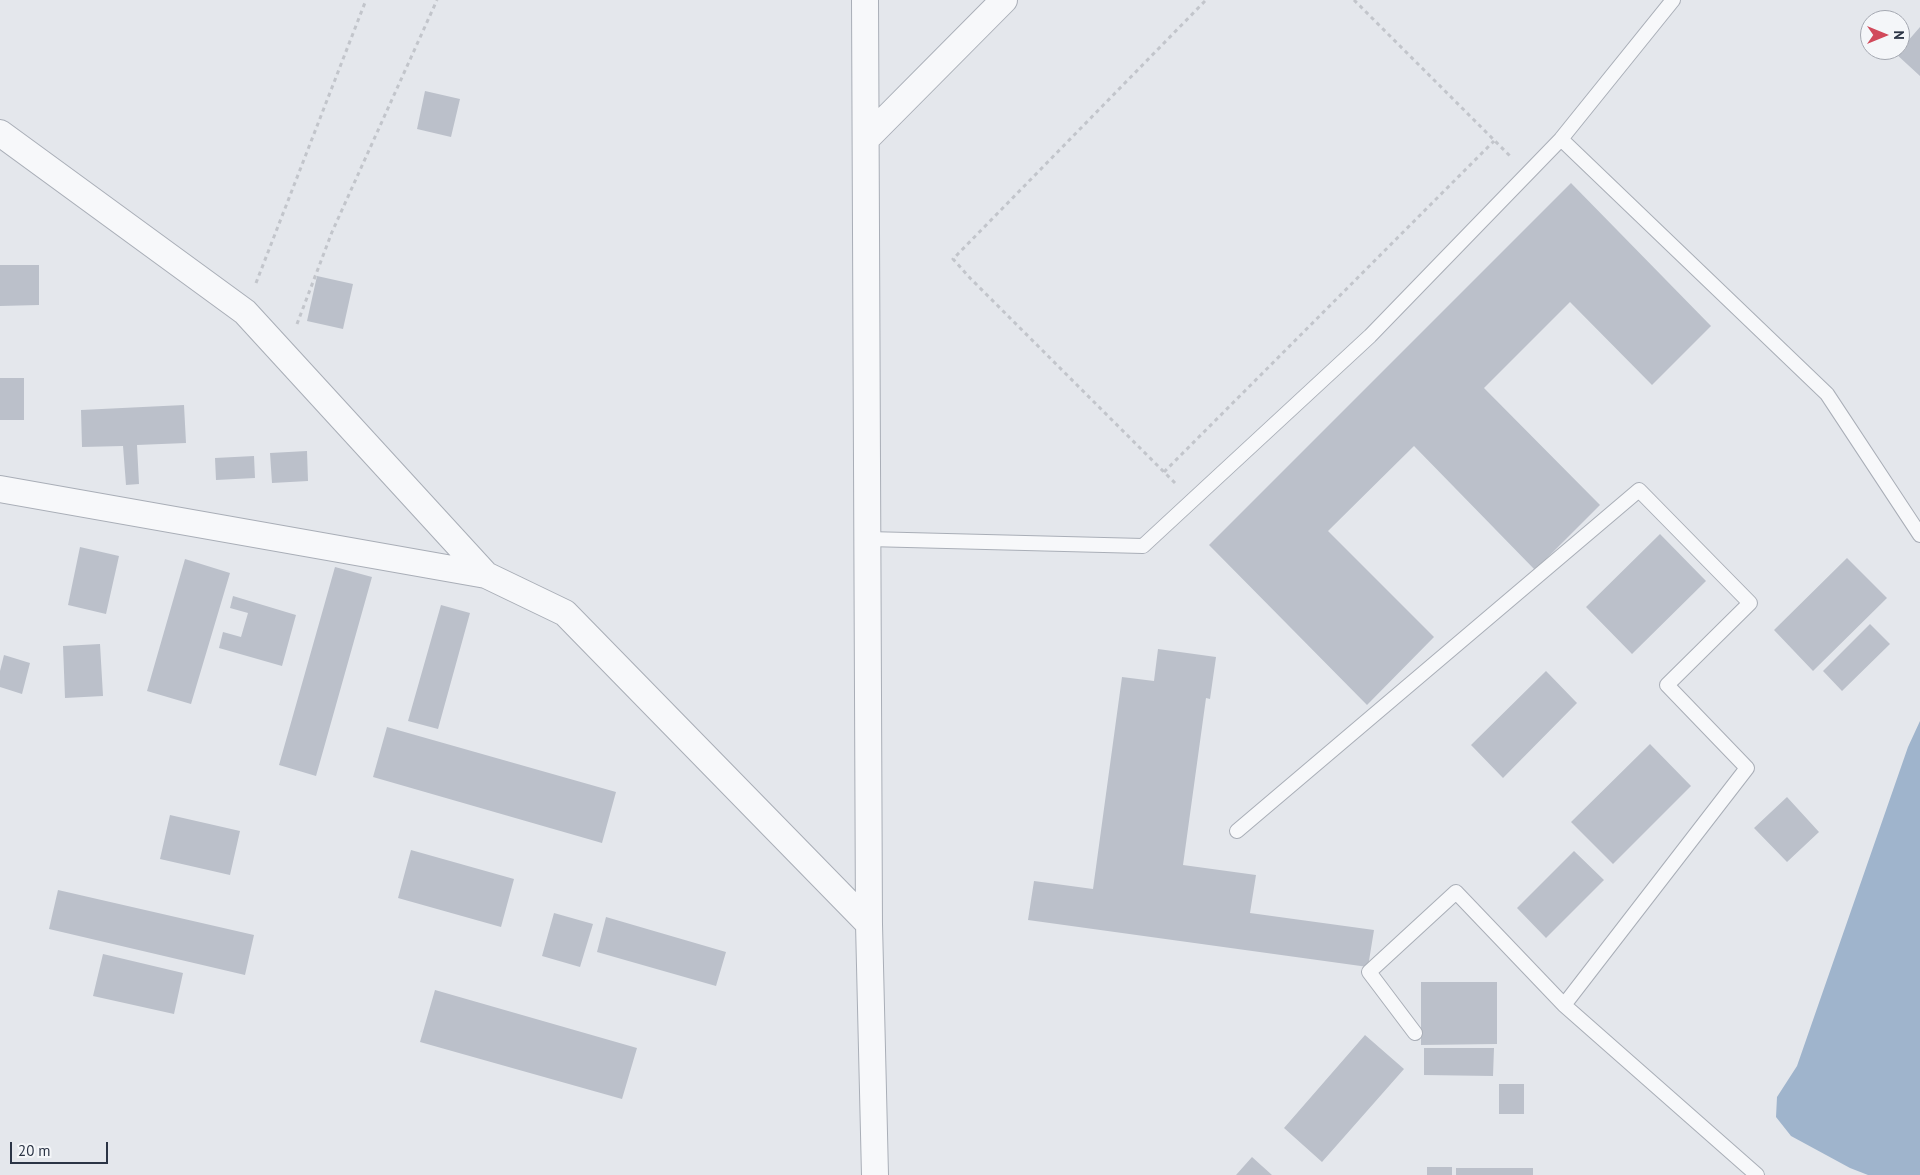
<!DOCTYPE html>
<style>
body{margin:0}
#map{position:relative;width:1920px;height:1175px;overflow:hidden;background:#e4e7ec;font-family:"PT Sans",sans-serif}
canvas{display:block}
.north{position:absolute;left:1860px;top:10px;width:50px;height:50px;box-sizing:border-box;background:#f4f6f9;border:1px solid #a4a8b1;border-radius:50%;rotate:90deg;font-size:14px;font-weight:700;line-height:20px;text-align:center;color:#2b3445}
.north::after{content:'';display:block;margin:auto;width:18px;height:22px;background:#d1495b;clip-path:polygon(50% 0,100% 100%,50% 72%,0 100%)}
.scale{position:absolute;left:10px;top:1142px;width:98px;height:22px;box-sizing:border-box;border:2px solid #2b3445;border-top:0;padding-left:6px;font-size:15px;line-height:18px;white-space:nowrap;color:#2b3445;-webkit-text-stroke:4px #f4f6f9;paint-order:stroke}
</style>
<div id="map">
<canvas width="1920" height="1175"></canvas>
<div class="north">N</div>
<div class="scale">20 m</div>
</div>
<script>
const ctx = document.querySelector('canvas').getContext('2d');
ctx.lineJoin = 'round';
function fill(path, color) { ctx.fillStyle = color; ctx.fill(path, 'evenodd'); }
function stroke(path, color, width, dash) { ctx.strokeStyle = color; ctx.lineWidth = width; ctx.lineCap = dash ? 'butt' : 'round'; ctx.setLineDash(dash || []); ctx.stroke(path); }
fill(new Path2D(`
 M1920,721V1175H1868L1850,1168L1791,1136L1776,1117L1777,1097L1797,1066L1908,747Z`), '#9fb4cc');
fill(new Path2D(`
 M1920,27V76L1895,53L1900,50Z
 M425,91L460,99L451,137L417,129Z
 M1571,183L1711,326L1652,385L1570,302L1484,388L1600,505L1535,570L1414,446L1328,531L1434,637L1367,705L1209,545Z
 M0,265H39V305L0,306Z
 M317,276L353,284L343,329L307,321Z
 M0,378H24V420H0Z
 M184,405L186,443L137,445L139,484L126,485L123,446L82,447L81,410Z
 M307,451L308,481L272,483L270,453Z
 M254,456L255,478L216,480L215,458Z
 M1660,534L1706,581L1632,654L1586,607Z
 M80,547L119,556L106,614L68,605Z
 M1847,558L1887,598L1813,671L1774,630Z
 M185,559L230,573L191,704L147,691Z
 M335,567L372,577L316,776L279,765Z
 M233,596L296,615L282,666L219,648L223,632L241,637L248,613L230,608Z
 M441,605L470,613L438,729L408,721Z
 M1870,624L1890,644L1842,691L1823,671Z
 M100,644L103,696L65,698L63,646Z
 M1158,649L1216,657L1210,699L1206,698L1183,865L1256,875L1250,913L1374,930L1368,967L1028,920L1034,881L1093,889L1122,677L1154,681Z
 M4,655L30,663L22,694L0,687V671Z
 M1546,671L1577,703L1503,778L1471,745Z
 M387,727L616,792L602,843L373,777Z
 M1650,744L1691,786L1613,864L1571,822Z
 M1787,797L1819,832L1787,862L1754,828Z
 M170,815L240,831L230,875L160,859Z
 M411,850L514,879L501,927L398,898Z
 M1574,851L1604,880L1546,938L1517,908Z
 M58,890L254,935L245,975L49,929Z
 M554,913L593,924L580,967L542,956Z
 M606,917L726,952L716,986L597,952Z
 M103,954L183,973L174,1014L93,996Z
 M1421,982H1497V1044L1421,1045Z
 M435,990L637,1048L622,1099L420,1042Z
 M1365,1035L1404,1069L1322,1162L1284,1128Z
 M1424,1048H1494L1493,1076L1424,1075Z
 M1499,1084H1524V1114H1499Z
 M1252,1157L1272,1175H1236Z
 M1427,1167H1452V1175H1427Z
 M1456,1168H1533V1175H1456Z`), '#bbc0ca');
const lane = new Path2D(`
 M1561,139L1827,394L1920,535
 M868,539L1143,546L1370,336L1561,139L1673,0
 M1237,831L1639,490L1750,603L1667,685L1747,768L1564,1005L1757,1175
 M1415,1033L1369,972L1456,892L1564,1005`);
const street = new Path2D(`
 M865,0L869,924L875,1175
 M0,133L245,312L486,575L565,613L869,924
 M866,139L1004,0
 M0,489L486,575`);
stroke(lane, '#a9aeb7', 16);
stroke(street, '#a9aeb7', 28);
stroke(new Path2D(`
 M1354,0L1511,157
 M256,283L366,0
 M297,324L332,232L437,0
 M1164,472L1494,141
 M1175,483L970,278L953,259L1206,0`), '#c2c5cb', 3, [4, 4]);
stroke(lane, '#f7f8fa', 14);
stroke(street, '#f7f8fa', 26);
</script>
